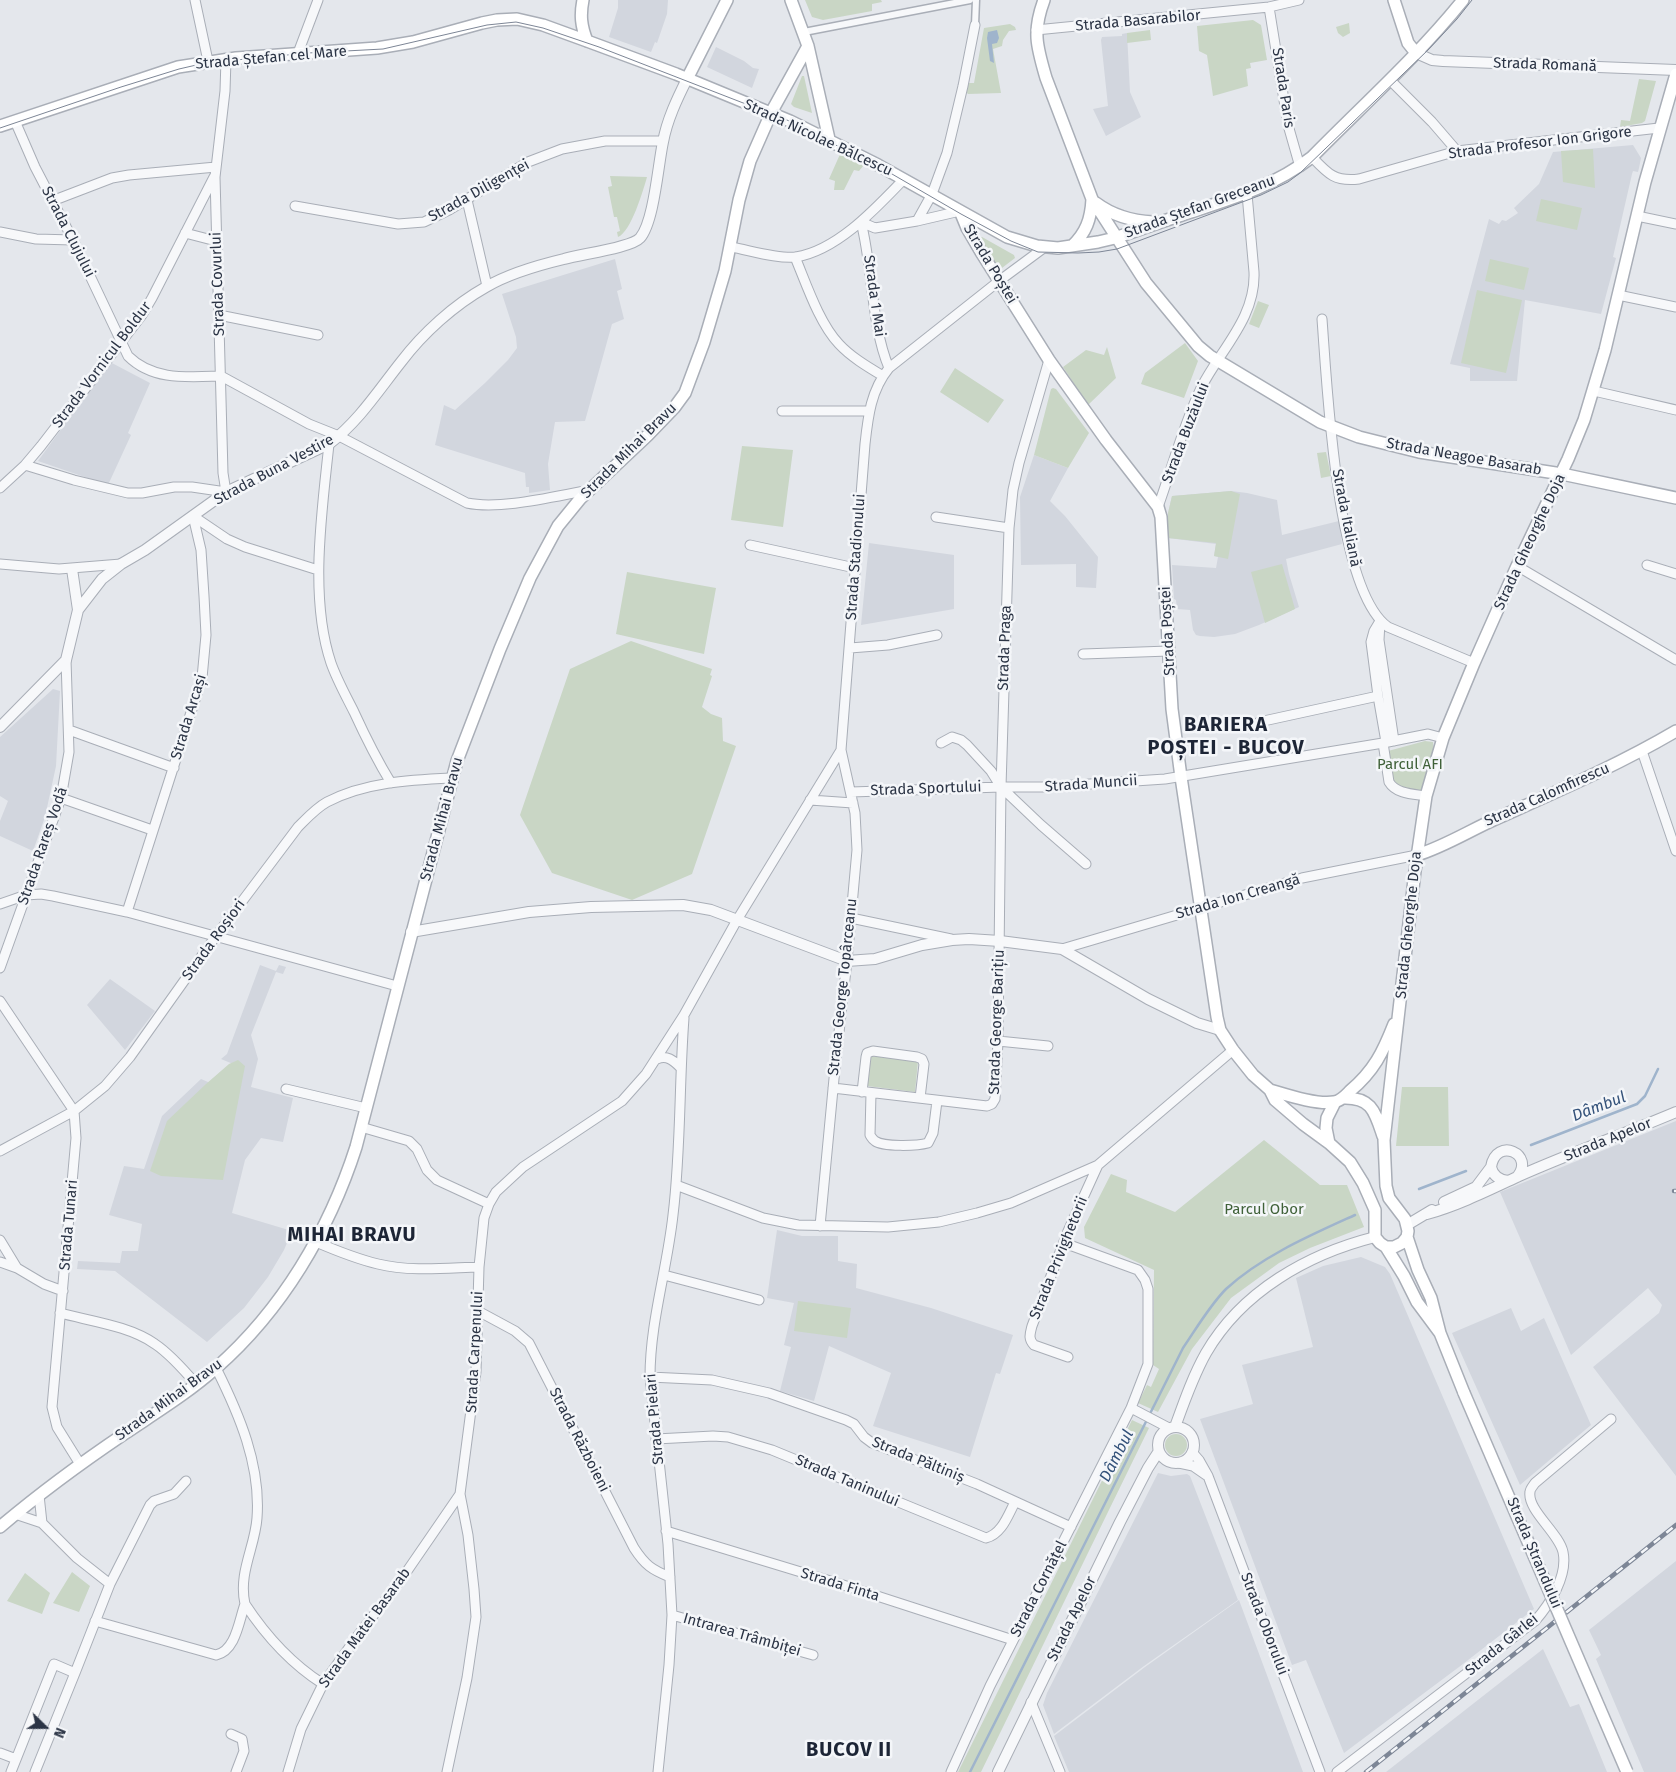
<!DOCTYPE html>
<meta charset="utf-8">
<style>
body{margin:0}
#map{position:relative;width:1676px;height:1772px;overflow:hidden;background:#e4e7ec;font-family:"Fira Sans",sans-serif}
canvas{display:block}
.north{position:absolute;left:20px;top:1702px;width:50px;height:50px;-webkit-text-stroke:4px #f4f6f9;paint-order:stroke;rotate:112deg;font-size:14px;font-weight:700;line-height:20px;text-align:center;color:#2b3445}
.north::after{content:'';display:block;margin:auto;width:18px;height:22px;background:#2b3445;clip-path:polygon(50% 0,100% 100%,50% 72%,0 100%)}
</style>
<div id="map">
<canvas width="1676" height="1772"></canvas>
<div class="north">N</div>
</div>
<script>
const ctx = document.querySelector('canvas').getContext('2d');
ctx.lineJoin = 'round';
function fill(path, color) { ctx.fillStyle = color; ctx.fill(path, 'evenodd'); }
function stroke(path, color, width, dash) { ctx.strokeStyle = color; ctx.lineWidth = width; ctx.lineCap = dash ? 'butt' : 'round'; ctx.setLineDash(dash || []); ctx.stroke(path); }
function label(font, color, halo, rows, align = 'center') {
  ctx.font = font + ' "Fira Sans",sans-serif'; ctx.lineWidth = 5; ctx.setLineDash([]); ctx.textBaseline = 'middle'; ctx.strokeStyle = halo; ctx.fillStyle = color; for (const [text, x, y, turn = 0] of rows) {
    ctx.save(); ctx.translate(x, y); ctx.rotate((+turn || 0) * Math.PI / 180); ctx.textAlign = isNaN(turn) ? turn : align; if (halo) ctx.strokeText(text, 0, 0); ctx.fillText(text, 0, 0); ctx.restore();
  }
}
fill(new Path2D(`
 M618,0H668L667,14L657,43L655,42L651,52L609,37L618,8Z
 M1127,33L1130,92L1141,117L1106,136L1093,109L1108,106L1101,40L1102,37L1122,36V34Z
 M716,47L744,61L753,68L759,69L752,88L707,67Z
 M1633,145L1641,158L1639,168L1638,172L1633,171L1632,174L1613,257L1616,258L1601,314L1525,300L1517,381H1470V368L1450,364L1489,219L1499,224L1502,220L1506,221L1518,213L1514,208L1539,184L1553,152Z
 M615,259L622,289L617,291L624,319L612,324L585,421L555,422L548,464L550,490L529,493V487H526L525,473L435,445L444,405L455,410L485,383L508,360L517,348L516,337L502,294Z
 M110,362L150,383L128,433L131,435L108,485L38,461Z
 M1034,455L1068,468L1050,501L1065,516L1098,557L1096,588L1076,587V564L1021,565L1020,497Z
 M1231,491L1247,493L1277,500L1282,535L1339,521L1342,544L1286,559L1289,574L1299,607L1259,625L1235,634L1214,637L1200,636L1196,635L1193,630L1190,610L1177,609L1176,600L1174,599L1172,565L1216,568L1218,557L1214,556L1216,544L1168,538V513L1172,496Z
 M869,543L954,555V609L861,625Z
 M53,689L60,691L56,766L45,817L33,851L0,836V821L8,801L0,796V737Z
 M260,965L276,971L279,965L286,967L283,974L276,972L251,1035L258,1059L251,1087L293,1098L283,1142L261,1138L245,1160L232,1213L292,1231L284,1250L268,1277L244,1308L207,1342L115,1271L77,1269L78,1261L120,1263L122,1251H138L142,1224L109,1215L124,1166L144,1169L162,1116L201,1079L236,1094L238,1066L221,1059L227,1054Z
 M110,979L155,1011L125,1050L87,1005Z
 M1676,1121V1476L1593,1367L1659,1313L1662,1305L1648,1288L1571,1355L1500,1192Z
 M777,1230L802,1236H838V1261L857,1264L856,1288L931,1308L1013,1335L1000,1374L996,1373L970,1457L873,1426L891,1373L829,1346L814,1401L780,1391L791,1347L784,1345L794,1303L767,1298Z
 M1361,1257L1385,1267L1390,1274L1534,1609L1459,1667L1344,1753L1306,1660L1292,1665L1200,1419L1253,1404L1242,1365L1313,1347L1296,1278L1323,1266Z
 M1511,1308L1521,1331L1544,1318L1591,1425L1520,1485L1452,1333Z
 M1158,1473L1171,1476L1187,1474L1190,1476L1238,1600L1144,1666L1054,1734L1043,1705L1047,1693Z
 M1676,1561V1772H1644L1596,1659L1601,1655L1589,1630Z
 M1239,1600L1303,1772H1069L1054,1736L1145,1667Z
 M1543,1649L1570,1707L1579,1704L1607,1772H1386Z`), '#d2d6de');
fill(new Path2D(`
 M805,0H881L882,2L872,4V11L823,20L812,17Z
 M1253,20L1261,25L1267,60L1250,63L1251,68L1246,69L1248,86L1213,96L1207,55L1199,51L1197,26Z
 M1349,23L1350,33L1343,37L1338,33L1336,27Z
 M1010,24L1015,27L1016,30L1009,31L1003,40L1002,46L993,49L1001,93L968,94L966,92L969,83H974L984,28Z
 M1150,30L1151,40L1127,43V33Z
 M802,76H804L812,113L794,107L791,104Z
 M1639,79L1656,81L1645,121L1642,123L1620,127L1621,120L1630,121Z
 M1593,149L1595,188L1563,182L1561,151Z
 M841,152L864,165L859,171L854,170L844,190H834L835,181L829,179Z
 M610,176L647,177C643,191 631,232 618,237L617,232L620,231L617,217H614L608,187L612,186Z
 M1541,199L1582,208L1577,230L1536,221Z
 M979,237H982L1014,255L1015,258L998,271L978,240Z
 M1490,259L1529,268L1524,290L1485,281Z
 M1477,290L1522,300L1506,373L1461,363Z
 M1258,301L1269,305L1259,328L1249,324Z
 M1185,343L1198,361L1184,398L1141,384L1145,373Z
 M1107,347L1116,378L1088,405L1063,367L1086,350L1104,355Z
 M955,368L1004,400L988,423L940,392Z
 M1053,388L1056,389L1089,433L1068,468L1034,455L1051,389Z
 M742,446L793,450L783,527L731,520Z
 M1326,452L1331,476L1321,478L1317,453Z
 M1231,491L1240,494L1228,559L1214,556L1216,543L1168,538V513L1172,496Z
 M1282,564L1295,609L1265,623L1251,572Z
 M627,572L716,588L704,654L616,634Z
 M631,641L712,669L710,675L712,676L702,707L711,714L722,718L723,741L736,746L692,874L632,900L552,873L520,815L570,669Z
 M1425,741L1433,742L1434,750L1423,792L1405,790L1394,784L1388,751Z
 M871,1056L918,1061L915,1092L867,1086Z
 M238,1060L245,1066L223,1180L161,1176L150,1171L167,1121L206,1084L229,1064Z
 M1402,1087H1448L1449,1146H1396Z
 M1264,1140L1320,1185H1347L1364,1227L1310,1248L1279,1263L1231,1298L1192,1349L1158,1412L1138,1403L1147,1385L1151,1387L1159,1369L1153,1365L1154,1270L1085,1238L1084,1227L1111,1174L1127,1180L1126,1192L1175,1212Z
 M798,1301L851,1308L847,1338L794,1331Z
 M1132,1420L1149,1428L981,1772H958Z
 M1165 1445a11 11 0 1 1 22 0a11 11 0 1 1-22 0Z
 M72,1572L90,1586L79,1612L53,1603Z
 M25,1573L50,1593L42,1614L7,1601Z`), '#c9d6c5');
fill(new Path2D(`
 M997,30L999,38L997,43L992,44L994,63L990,61L987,38L988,32Z`), '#9fb4cc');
stroke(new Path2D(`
 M1531,1145L1637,1104L1645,1096L1658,1069
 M1419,1189L1466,1171
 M970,1772L1183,1348C1196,1329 1210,1305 1226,1289C1262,1256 1311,1235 1355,1215`), '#9fb4cc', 2.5);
const pedestrian = new Path2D(`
 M975,25L976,0
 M804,32L970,0`);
const minor = new Path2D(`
 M195,0L208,61
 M1269,7L1288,125L1300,167
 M1036,30L1269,7L1299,0
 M298,53L318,0
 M1390,80L1432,122L1457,151
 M15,121L35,167L73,240L128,356C153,381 188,377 221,376
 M1312,157C1328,174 1335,182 1359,179L1457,151L1659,128
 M467,200L487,286
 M52,201L112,178L129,175L216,167
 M295,206L398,224L424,222L449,210L528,162L562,149L605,141H663
 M1637,216L1676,224
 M917,221L932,194L947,153L963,86L975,25
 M861,222C873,269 871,325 889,368
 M861,222L875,228L917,221L960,211
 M0,232L36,239L73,240
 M185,233L216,241
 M731,247C749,250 777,259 796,257C838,250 876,208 904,179
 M795,257C806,283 819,323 839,344C851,357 868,367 883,376
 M1618,295L1676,307
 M219,315L318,335
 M1322,319C1327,384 1336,590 1388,627L1474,663
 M221,376L309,424L339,436L467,503C501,510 555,496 590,490
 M1594,391L1676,410
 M782,411H869
 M329,444C322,511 309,598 331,663C337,680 346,696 354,712C365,736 377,760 391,783
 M25,465L74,480L128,493H142L174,487H192L226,492L223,473L215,177L225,91L226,59
 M0,488L25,465L41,446L142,315L152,298L214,177
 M1158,507C1172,468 1183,426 1201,388C1220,350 1256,318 1254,272L1247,194
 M193,516L227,539L245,547L318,570
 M936,517L1009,528
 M750,545L855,568
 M0,564L59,569L121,564
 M1647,565L1676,574
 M1517,566L1676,660
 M1380,621L1374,631L1371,642L1378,696L1386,742
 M1380,622L1379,640L1394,741
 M850,648L888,645L937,635
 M1083,654L1169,651
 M1259,722L1378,696
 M69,730L174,768
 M941,743L952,737L961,740L967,745L991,771L1001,787L1041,825L1086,864
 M1383,743L1389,782C1396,794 1413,794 1426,796
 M1642,751L1676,851
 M851,792L1001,787H1045L1165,779L1383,743L1428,734L1443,738
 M61,798L152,830
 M810,800L853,803
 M0,904L26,895L41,894L53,896L127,912L397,986
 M127,912L202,678L206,635L204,596L201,550L193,516
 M851,918L951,939
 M1062,949L1302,878L1417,855
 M0,968L61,798L69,752L66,660
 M0,1001L74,1111L76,1138L52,1407L57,1427L80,1464
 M998,1041L1048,1046
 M657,1059C667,1055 673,1060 680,1067
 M833,1088L987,1106L992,1104L995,1099L998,1041L1001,787L1009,528L1013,490L1019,463L1049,360
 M286,1089L366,1108
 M862,1092L866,1057L867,1053L873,1051L917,1057L922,1059L924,1064L920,1098
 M871,1093L870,1135C872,1138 872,1139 875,1141C883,1147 917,1146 928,1143L933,1133L937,1101
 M361,1127L409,1141L417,1149L427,1170L437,1180L489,1204
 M0,1151L74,1111L105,1086L130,1057L216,936L298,827C307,818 316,808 327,802C365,782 410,780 452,778
 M676,1185L763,1218L798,1225L888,1227L939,1222L977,1213L1011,1203L1098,1165L1233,1050
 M820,1226L835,1068L847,961L857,850L855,813L841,750
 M0,1240L17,1268
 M316,1242C337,1251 357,1259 378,1264C411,1272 446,1268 479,1267
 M0,1262L17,1268L44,1284L63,1291
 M664,1275L759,1300
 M478,1311L515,1331L529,1343L634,1548C645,1565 652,1570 670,1577
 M60,1313C90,1321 130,1326 155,1344C170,1354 184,1370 196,1384
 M1068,1357L1034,1345C1028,1339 1030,1334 1032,1326L1068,1231L1098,1165
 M216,1368C239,1414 261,1465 257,1518C255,1547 238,1573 245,1604C266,1636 290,1663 323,1684
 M650,1377L712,1380L769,1393L846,1420L854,1424L864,1437L872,1443L977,1484L1071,1527
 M1131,1408L1169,1428
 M656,1439L713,1436L728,1437L772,1450L986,1538C1002,1534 1008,1515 1015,1502
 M1192,1452L1199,1460L1208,1476L1320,1772
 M1179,1463L1193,1466L1206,1475
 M39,1495L42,1523
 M15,1514L42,1523L77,1558L110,1584
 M666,1531L837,1583L1013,1640
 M672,1615L813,1655
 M95,1621L216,1655C236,1651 239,1620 245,1604
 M75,1673L110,1584L150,1505L154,1501L174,1494L186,1481
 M1031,1702L1060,1772
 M231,1734L242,1739L244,1751L236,1772
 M0,1753L16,1759
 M11,1772L54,1664L75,1673L35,1772
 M288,1772L301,1729L323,1684L359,1634L403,1577L460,1494
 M447,1772L467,1678L476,1617L474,1589L468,1535L460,1494L476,1372L479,1267L484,1218L489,1204L496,1192L523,1167L622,1101L646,1074L684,1015L737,920L841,750L865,444C868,416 871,390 889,368L999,281L1045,247
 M658,1772L669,1665L672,1615L668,1544L650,1377C650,1322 667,1270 673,1215C681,1150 679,1084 684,1018
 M951,1772L990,1686L1131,1408L1148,1364V1289L1145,1280L1138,1270L1064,1243
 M1337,1772L1535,1621C1550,1604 1568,1576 1563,1552C1559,1533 1527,1510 1530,1492C1530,1489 1533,1486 1535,1483L1611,1419`);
const tertiary = new Path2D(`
 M1416,53L1432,60L1443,61L1676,70
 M72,569L78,610
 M0,727L66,660L78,610L102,579L121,564L145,550L226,492L329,444C359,421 378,391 401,362C423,333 454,305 486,287C508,274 539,265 564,259C580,254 631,248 640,238C654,222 658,165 663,142C667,120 677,99 687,79
 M411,932L529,912L591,907L683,905L711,910L847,961L875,959L922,945L952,940L969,939L1000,941L1062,949L1148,999L1197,1023L1220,1030
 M1508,1181C1499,1180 1493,1176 1491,1167C1496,1136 1536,1154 1517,1177
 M1444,1202L1476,1187L1491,1167
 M1427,1214C1459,1205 1489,1190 1519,1176C1571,1153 1624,1134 1676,1112
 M1407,1225L1432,1210
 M1175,1427C1184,1402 1193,1376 1206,1353C1242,1291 1308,1254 1375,1237
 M1158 1445a18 18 0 1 1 36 0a18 18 0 1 1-36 0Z
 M998,1772L1120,1522L1148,1468L1159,1451`);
const secondary = new Path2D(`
 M583,0C580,15 581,26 587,41
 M791,0L808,46L829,139
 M1044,0C1032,32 1037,47 1046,78L1092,199L1146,283L1198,346L1210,356L1320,422L1359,437L1419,452L1562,474L1676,498
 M1394,0L1408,43L1416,53
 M687,79L727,0
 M0,126L178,67L236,58L377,48L413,42L482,23L497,20L517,19L543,25L587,41L676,74L790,121L878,165L1007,237L1037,246L1058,248L1098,242L1115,238C1141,229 1166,220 1191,212C1234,198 1276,185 1312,157C1363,105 1417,57 1463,0
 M1096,203C1112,215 1133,221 1153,222
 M960,211L967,228L981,252L1049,360L1106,440L1158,507L1161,517L1172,709L1181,777L1217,1017L1220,1030L1233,1050L1253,1075L1270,1090L1275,1100L1303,1124L1329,1143
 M1072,246C1086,233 1091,219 1092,199
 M1417,855C1446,846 1472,829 1500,817C1560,790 1620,764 1676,731
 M1270,1090C1287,1095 1317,1105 1334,1102C1341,1101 1346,1095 1350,1091C1374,1071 1383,1052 1394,1024
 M1343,1098C1372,1097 1375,1112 1383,1136
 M1335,1102L1327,1118L1326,1128L1329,1143L1350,1162L1363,1183L1375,1210V1237L1380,1243L1386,1247L1404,1276L1417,1302L1440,1333
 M1407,1237L1418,1270L1431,1298L1440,1333L1464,1393
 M1386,1247H1394L1402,1243L1407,1237L1408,1231L1405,1219L1389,1198L1386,1186L1384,1140L1415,871L1426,796L1443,738L1474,663L1517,566L1568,459L1584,420L1605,350L1645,182L1676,74
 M0,1527C40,1493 81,1463 124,1434C155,1413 188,1393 216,1368C282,1310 329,1231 356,1147L457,761L500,649L530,578L558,526L580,499L648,435L674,408L685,393L704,342L725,271L739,200L750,161L772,111L808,46`);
stroke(pedestrian, '#a9aeb7', 9);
stroke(minor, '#a9aeb7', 11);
stroke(tertiary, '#a9aeb7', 12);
stroke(secondary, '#a9aeb7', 14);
stroke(pedestrian, '#f7f8fa', 6);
stroke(minor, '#f7f8fa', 9);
stroke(tertiary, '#f7f8fa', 10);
stroke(secondary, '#fff', 11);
stroke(new Path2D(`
 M0,128L121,87L179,69L205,63L308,53L383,49L487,25L516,22L543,28L599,47L787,120L892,174L961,214L1011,241L1038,252L1078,253L1099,252L1117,249L1261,195L1288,182L1300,173L1428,50L1457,19L1472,0`), '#7d8696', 1);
const rail = new Path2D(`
 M1674,1191H1676
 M1366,1772L1676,1525`);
stroke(rail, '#7d8696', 4.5);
stroke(rail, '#f4f6f9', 2.5, [8]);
const secondaryBridge = new Path2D(`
 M1464,1393L1627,1772`);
stroke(secondaryBridge, '#a9aeb7', 14, []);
stroke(secondaryBridge, '#fff', 11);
label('15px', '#2b3445', '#f4f6f9', [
 ["Strada Basarabilor",1138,21,-5],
 ["Strada Ștefan cel Mare",271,58,-5],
 ["Strada Romană",1545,65,2],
 ["Strada Paris",1283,88,81],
 ["Strada Nicolae Bălcescu",818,138,25],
 ["Strada Profesor Ion Grigore",1540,143,-7],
 ["Strada Diligenței",479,191,-29],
 ["Strada Ștefan Greceanu",1200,207,-20],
 ["Strada Clujului",68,232,63],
 ["Strada Poștei",990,264,59],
 ["Strada Covurlui",218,284,-92],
 ["Strada 1 Mai",874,296,82],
 ["Strada Vornicul Boldur",102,365,-53],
 ["Strada Buzăului",1186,433,-69],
 ["Strada Mihai Bravu",629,451,-45],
 ["Strada Neagoe Basarab",1464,457,10],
 ["Strada Buna Vestire",274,470,-28],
 ["Strada Italiană",1346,518,79],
 ["Strada Gheorghe Doja",1530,542,-65],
 ["Strada Stadionului",856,557,-86],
 ["Strada Poștei",1168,631,-93],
 ["Strada Praga",1005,648,-88],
 ["Strada Arcași",189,717,-73],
 ["Strada Muncii",1091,784,-4],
 ["Strada Sportului",926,789,-2],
 ["Strada Calomfirescu",1547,795,-24],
 ["Strada Mihai Bravu",442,819,-75],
 ["Strada Rareș Vodă",43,846,-71],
 ["Strada Ion Creangă",1238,897,-16],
 ["Strada Gheorghe Doja",1409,925,-84],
 ["Strada Roșiori",214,940,-54],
 ["Strada George Topârceanu",843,987,-84],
 ["Strada George Barițiu",997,1022,-88],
 ["Strada Apelor",1608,1140,-22],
 ["Strada Tunari",69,1225,-85],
 ["Strada Privighetorii",1059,1258,-68],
 ["Strada Carpenului",475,1352,-87],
 ["Strada Mihai Bravu",169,1400,-36],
 ["Strada Pielari",655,1419,-95],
 ["Strada Războieni",579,1440,63],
 ["Strada Păltiniș",918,1460,22],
 ["Strada Taninului",847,1481,23],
 ["Strada Ștrandului",1534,1553,67],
 ["Strada Finta",840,1585,17],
 ["Strada Cornățel",1039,1589,-63],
 ["Strada Apelor",1072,1619,-64],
 ["Strada Oborului",1264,1624,69],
 ["Strada Matei Basarab",365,1628,-54],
 ["Intrarea Trâmbiței",742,1635,16],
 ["Strada Gârlei",1502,1645,-39]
]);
label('15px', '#3f6138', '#f4f6f9', [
 ["Parcul AFI",1410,765],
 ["Parcul Obor",1264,1210]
]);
label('italic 16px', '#34527a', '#f4f6f9', [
 ["Dâmbul",1599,1107,-21],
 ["Dâmbul",1117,1456,-63]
]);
ctx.letterSpacing = '1px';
label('bold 20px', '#1d2536', '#f4f6f9', [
 ["BARIERA",1226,725],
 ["POȘTEI - BUCOV",1226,748],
 ["MIHAI BRAVU",352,1235],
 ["BUCOV II",849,1750]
]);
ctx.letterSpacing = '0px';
</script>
